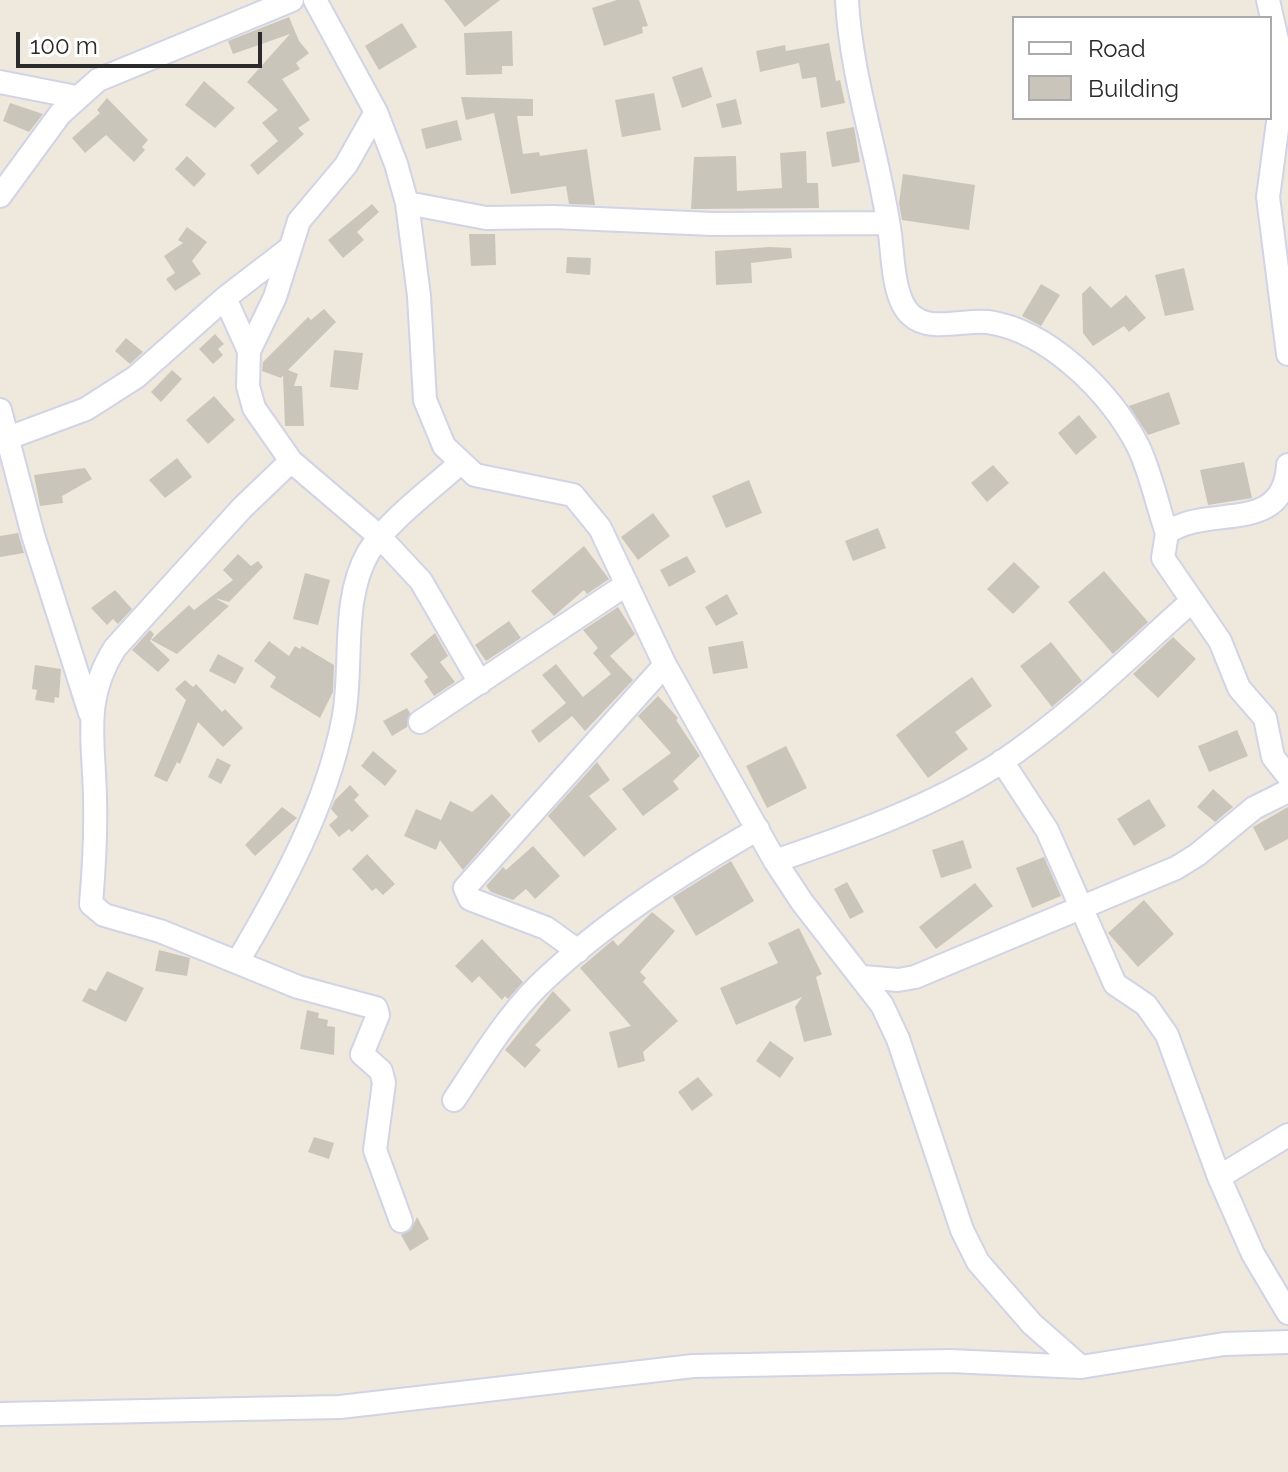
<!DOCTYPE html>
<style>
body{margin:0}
#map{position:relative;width:1288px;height:1472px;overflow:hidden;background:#efe8dc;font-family:Raleway,sans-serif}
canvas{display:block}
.legend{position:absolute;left:1012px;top:16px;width:260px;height:104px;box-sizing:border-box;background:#fff;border:2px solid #aaa;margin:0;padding:10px 14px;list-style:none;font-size:24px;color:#2b2b2b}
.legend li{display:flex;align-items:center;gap:16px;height:40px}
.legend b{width:40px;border:2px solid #aaa}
.scale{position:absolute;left:16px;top:32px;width:246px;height:36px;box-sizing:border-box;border:4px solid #2b2b2b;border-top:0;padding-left:10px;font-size:24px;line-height:28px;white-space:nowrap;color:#2b2b2b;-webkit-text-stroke:6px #fff;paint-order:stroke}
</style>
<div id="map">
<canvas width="1288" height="1472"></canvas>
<ul class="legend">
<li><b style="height:10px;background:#fff"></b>Road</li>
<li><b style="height:22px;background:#cac5bb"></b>Building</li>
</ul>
<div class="scale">100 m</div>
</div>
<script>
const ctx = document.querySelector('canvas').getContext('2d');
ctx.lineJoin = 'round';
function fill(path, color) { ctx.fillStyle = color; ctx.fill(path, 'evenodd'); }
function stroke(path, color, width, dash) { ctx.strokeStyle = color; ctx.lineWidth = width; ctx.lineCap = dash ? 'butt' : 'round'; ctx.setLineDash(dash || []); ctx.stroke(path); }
fill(new Path2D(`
 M444,0H500L465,27Z
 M617,0H639L648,26L642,27L643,33L604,46L592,8Z
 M289,17L299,41L309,53L296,63L300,69L282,79L310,120L298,128L304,134L258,175L250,165L278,141L262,123L278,110L247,82L290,34L233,54L228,41Z
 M402,23L417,47L379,70L365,46Z
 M512,31L513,66H502V74L466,75L464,33Z
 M829,43L836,81L840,80L845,103L821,108L816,77L802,79L799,63L760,72L756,51L785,45L786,51Z
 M702,67L712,97L682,108L672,77Z
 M204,81L235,108L215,128L185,105Z
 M654,93L661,130L622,137L615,100Z
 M461,97L533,99V116H517L523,154L539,152L540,156L587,149L595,205L569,204L566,186L511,194L494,113L466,120Z
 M107,98L148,140L142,147L145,150L134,162L106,135L85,153L72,138L100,113L97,110Z
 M736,99L742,124L722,128L716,104Z
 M10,103L43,114L29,132L3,121Z
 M457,120L462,140L426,149L421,129Z
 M854,127L860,162L832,167L826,132Z
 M806,151L807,183H818L819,208L691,209L694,157L736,156L737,191L782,188L780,153Z
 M187,156L206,174L194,187L175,169Z
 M903,174L975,185L969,230L902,220L899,203Z
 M372,204L379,212L357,232L364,240L343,258L328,240Z
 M187,227L207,242L192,261L201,274L175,291L166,279L175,273L164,256L183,243L178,240Z
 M469,234H495L496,265L471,266Z
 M769,247L791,248L792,258L751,263L752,283L716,285L715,251Z
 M567,257L591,258L590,275L566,273Z
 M1184,268L1194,310L1165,316L1155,275Z
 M1041,284L1060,295L1041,326L1022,316Z
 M1090,286L1111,308L1126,295L1146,318L1129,332L1124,326L1093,346L1083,333L1082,294Z
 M324,309L336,322L288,370L298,374L294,386H302L304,426H285L283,375L281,378L262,371L263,362L308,317L311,320Z
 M215,334L224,344L218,349L223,355L213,364L199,349Z
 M126,338L143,352L130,364L115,351Z
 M334,350L363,353L358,390L330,387Z
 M172,370L182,379L161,402L151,392Z
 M1169,392L1180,424L1148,435L1129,406Z
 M214,396L235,420L208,444L186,420Z
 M1079,415L1097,437L1076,455L1058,433Z
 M177,458L192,477L165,498L149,480Z
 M1244,462L1252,498L1208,505L1200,470Z
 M993,465L1009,483L987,502L971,483Z
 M85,468L92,479L62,496L63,503L40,506L34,475Z
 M749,480L762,513L726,528L712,496Z
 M653,513L670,536L638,560L621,537Z
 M878,528L886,548L853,561L845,541Z
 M18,533L24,553L0,557V536Z
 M584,546L609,579L587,594L584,590L554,616L531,591Z
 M238,554L251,566L258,561L263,567L229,602L215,598L229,606L177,654L151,640L189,605L194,610L233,580L223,570Z
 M687,556L696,572L669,587L660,570Z
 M1014,562L1040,587L1013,614L987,589Z
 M1104,571L1148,622L1113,654L1068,602Z
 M305,573L330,580L318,625L293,619Z
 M115,590L132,609L118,624L113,619L107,625L91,608Z
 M727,594L738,614L716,626L705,607Z
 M618,607L635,634L610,656L633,680L585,731L572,716L539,743L531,731L566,703L542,675L556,664L583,697L611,674L593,653L598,648L583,630Z
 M509,621L521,638L486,661L475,645Z
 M150,630L154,634L150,641L170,660L158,672L132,650Z
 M435,633L448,656L440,662L455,682L434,696L424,681L428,677L410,654Z
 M1173,637L1196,659L1158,698L1133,674Z
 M269,641L289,656L295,646L300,649L302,646L334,665L333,692L320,718L270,687L276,677L254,661Z
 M743,641L748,668L713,674L708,647Z
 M1051,642L1082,681L1052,707L1020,666Z
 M218,654L244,668L235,684L209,671Z
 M35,665L61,669L59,698L55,697L54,703L35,700L37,690L32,689Z
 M972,677L992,706L955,732L968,749L928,778L896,735Z
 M185,680L193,687L196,684L222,712L225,709L243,728L223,747L198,722L180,764L177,762L167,782L154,776L186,700L175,689Z
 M658,696L678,718L676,720L700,756L673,781L679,789L643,816L622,789L671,753L638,716Z
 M407,708L410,713L407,727L392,736L383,721Z
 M1237,730L1248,756L1209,772L1198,746Z
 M786,746L807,788L767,808L746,766Z
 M373,751L397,771L385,786L361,766Z
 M217,758L231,765L221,784L208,777Z
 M597,762L610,780L589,796L617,829L584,857L548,816Z
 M350,785L359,795L354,800L369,816L352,832L349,829L339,837L329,825L338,817L331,809L335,800Z
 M1213,789L1233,807L1215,822L1197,807Z
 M492,794L511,815L463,870L440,840L436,850L404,836L416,809L441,820L450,801L472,812Z
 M1149,799L1166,826L1134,846L1117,819Z
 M282,807L297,818L255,856L245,845Z
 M1288,807V839L1265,851L1253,827Z
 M963,840L972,868L941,878L932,850Z
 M533,846L560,876L535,899L526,889L513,900L491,892L486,886L503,867L506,870Z
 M367,854L395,884L383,895L376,888L372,891L352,869Z
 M1044,857L1061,896L1032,908L1016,868Z
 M731,861L754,901L696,936L673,897Z
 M847,882L864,912L850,919L834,889Z
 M975,883L993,906L936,949L919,927Z
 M1144,900L1174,934L1138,967L1108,933Z
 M652,912L675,931L640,972L646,978L643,982L678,1021L643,1052L645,1061L618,1068L609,1032L631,1026L580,968L613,940L618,946Z
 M799,928L822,974L816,977L832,1035L804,1042L795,1007L802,997L736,1025L720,988L778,963L768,943Z
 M482,939L523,982L508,999L505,996L502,1000L479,976L472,983L455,966Z
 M159,950L190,958L187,976L155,971Z
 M107,971L144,988L126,1022L82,1001L89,988L96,991Z
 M553,991L571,1010L535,1045L541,1050L525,1068L505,1050Z
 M307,1010L319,1013L318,1018L328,1020L327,1026L335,1027L334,1055L300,1049Z
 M770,1041L794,1058L780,1078L756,1061Z
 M698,1077L713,1095L692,1111L678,1092Z
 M314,1137L334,1143L329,1159L308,1152Z
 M417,1217L429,1239L410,1251L401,1235L411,1230Z`), '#cac5bb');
const minor = new Path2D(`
 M315,0L376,112L396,164L407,203L419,296L425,400L444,446L475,475L573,495L600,528L665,665L775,861L802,902L882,1005L898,1039L962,1230L978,1262L1032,1324L1081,1367
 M847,0C851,79 879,155 890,234C893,257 893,299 911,315C930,333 965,319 988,322C1049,331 1110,392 1138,446C1151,473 1157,505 1167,533
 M1268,0L1280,53L1282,92L1268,197L1288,354
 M0,82L76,97
 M376,112L346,165L299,221L275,297L249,351L248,386L254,408L291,461L380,537L421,581L480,683
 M0,196L60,114L98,80L292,0
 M407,203L486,218L553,217L712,224L888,223
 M225,298L249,351
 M0,410L33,535L90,713
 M0,441L86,409L136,377L225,298L290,248
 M291,461L242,508L115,648C82,700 94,740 95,798C96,833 94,869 91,904L104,915L160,931L298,987L376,1008L378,1015L362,1054L381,1071L384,1083L375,1150L401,1221
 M1288,465C1284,537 1207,503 1167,533L1163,558L1220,641L1239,688L1265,718L1273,757L1288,776
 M420,722L627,584
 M1002,761L1047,830L1115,984L1146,1005L1167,1035L1219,1177L1253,1254L1288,1313
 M775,861C852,835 931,807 1000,763C1069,717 1130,656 1192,601
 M578,951L546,928L470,899L465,888L665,665
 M238,961C283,885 325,809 343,721C354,668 340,602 368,553C386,522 432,489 459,464
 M863,977L898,980L915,977L1176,868L1197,855L1254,808L1288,791
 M454,1100C480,1061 505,1019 538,986C603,923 680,874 758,829
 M1219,1177L1288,1135
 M0,1414L340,1407L693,1366L950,1361L1081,1367L1224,1344L1288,1342`);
stroke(minor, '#d1d3e6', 26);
stroke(minor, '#fff', 22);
</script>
